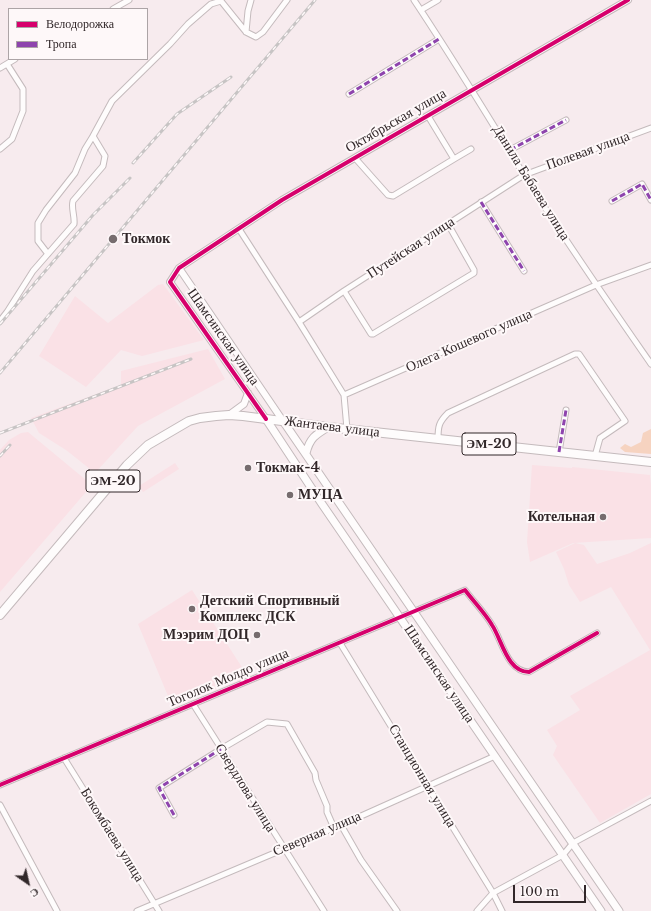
<!DOCTYPE html>
<meta charset="utf-8">
<style>
body{margin:0}
#map{position:relative;width:651px;height:911px;overflow:hidden;background:#f7ebee;font-family:"Libre Baskerville",serif}
canvas{display:block}
.legend{position:absolute;left:8px;top:8px;width:140px;height:52px;box-sizing:border-box;background:#fef8f9;border:1px solid #aca4a6;margin:0;padding:5px 7px;list-style:none;font-size:12px;color:#312729}
.legend li{display:flex;align-items:center;gap:8px;height:20px}
.legend b{width:20px;border:1px solid #aca4a6}
.north{position:absolute;left:8px;top:863px;width:40px;height:40px;-webkit-text-stroke:3px #fef8f9;paint-order:stroke;rotate:146deg;font-size:11px;font-weight:700;line-height:16px;text-align:center;color:#312729}
.north::after{content:'';display:block;margin:auto;width:14px;height:18px;background:#312729;clip-path:polygon(50% 0,100% 100%,50% 72%,0 100%)}
.scale{position:absolute;left:513px;top:885px;width:73px;height:18px;box-sizing:border-box;border:2px solid #312729;border-top:0;padding-left:5px;font-size:12px;line-height:14px;white-space:nowrap;color:#312729;-webkit-text-stroke:3px #fef8f9;paint-order:stroke}
</style>
<div id="map">
<canvas width="651" height="911"></canvas>
<ul class="legend">
<li><b style="height:5px;background:#d6006c"></b>Велодорожка</li>
<li><b style="height:5px;background:#8e44ad"></b>Тропа</li>
</ul>
<div class="north">С</div>
<div class="scale">100 m</div>
</div>
<script>
const ctx = document.querySelector('canvas').getContext('2d');
ctx.lineJoin = 'round';
function fill(path, color) { ctx.fillStyle = color; ctx.fill(path, 'evenodd'); }
function stroke(path, color, width, dash) { ctx.strokeStyle = color; ctx.lineWidth = width; ctx.lineCap = dash ? 'butt' : 'round'; ctx.setLineDash(dash || []); ctx.stroke(path); }
function label(font, color, halo, rows, align = 'center') {
  ctx.font = font + ' "Libre Baskerville",serif'; ctx.lineWidth = 4; ctx.setLineDash([]); ctx.textBaseline = 'middle'; ctx.strokeStyle = halo; ctx.fillStyle = color; for (const [text, x, y, turn = 0] of rows) {
    ctx.save(); ctx.translate(x, y); ctx.rotate((+turn || 0) * Math.PI / 180); ctx.textAlign = isNaN(turn) ? turn : align; if (halo) ctx.strokeText(text, 0, 0); ctx.fillText(text, 0, 0); ctx.restore();
  }
}
fill(new Path2D(`
 M163,284L204,340L142,356L121,350L86,387L39,356L75,296L108,323L158,285Z
 M208,349L225,379L138,426L95,473L66,450L39,433L31,418L121,385V371Z
 M28,432L92,485L0,592V450L9,440L21,433Z
 M175,463L179,469L143,492L139,486Z
 M532,465L572,468V467L650,475L651,485V538L573,543L530,562L527,542Z
 M575,543L584,545L597,564L630,553L651,543V794L600,823L553,755L557,746L547,730L580,710L570,696L650,650L611,587L580,602L569,585L564,569L556,552Z
 M192,590L247,675L173,708L138,624Z`), '#fae1e6');
fill(new Path2D(`
 M651,429V454L625,452L620,448L625,444L631,447L641,442L643,433Z`), '#f6d3c0');
const minor = new Path2D(`
 M414,0C452,57 488,116 524,175C564,239 608,302 651,364
 M113,9L129,0
 M421,10L438,0
 M246,32L248,11L251,0
 M0,68L15,59
 M349,94L439,39
 M0,149L12,139L23,111V89L7,64
 M510,150L566,120
 M355,158L388,195L393,196L454,159L428,116
 M454,159L471,149
 M612,201L642,184L651,200
 M481,202L524,271
 M239,229L299,322L344,395L347,429
 M48,254L38,241V223L46,210L75,173L85,149L93,136
 M344,291L371,334H373L474,273V270L448,224
 M0,321L7,312L33,271L74,224C75,216 71,209 73,201L103,166L105,156L93,136L112,101L170,44L188,24L211,4L221,1L246,32L256,37L263,32L287,0
 M299,322L344,291L524,175L651,128
 M344,395L596,285L651,265
 M438,439C438,426 439,422 448,413L575,354H579L625,421L600,438L595,456
 M559,452L566,410
 M340,643L493,893L502,911
 M193,704L324,911
 M64,758L159,911
 M0,785L465,590C474,602 485,613 492,625C502,640 507,672 529,672L597,633
 M0,805L57,911
 M174,815L159,788L221,749L267,722L287,724L315,773L316,780L327,806V812L334,828
 M341,825L361,860L397,911
 M137,911L341,825L495,756
 M477,911L493,893L563,855L573,843L651,801`);
const tertiary = new Path2D(`
 M179,268L283,421
 M229,415L244,404L248,393
 M266,419L170,282L179,268L282,200L628,0`);
const secondary = new Path2D(`
 M266,419L322,504L601,911
 M283,421L619,911
 M306,453C310,438 315,435 328,427`);
const primary = new Path2D(`
 M0,615L127,465L148,445L189,421L200,418L216,416L229,415L243,416L328,427L651,462`);
stroke(minor, '#c4babc', 7);
stroke(tertiary, '#c4babc', 8);
stroke(secondary, '#c4babc', 9);
stroke(primary, '#c4babc', 10);
stroke(minor, '#fefcfc', 5);
stroke(tertiary, '#fefcfc', 6);
stroke(secondary, '#fefcfc', 7);
stroke(primary, '#fefcfc', 8);
const rail = new Path2D(`
 M133,163L177,114L231,77
 M0,324L93,215L130,178
 M0,373L315,0
 M0,433L191,359
 M0,456L10,445`);
stroke(rail, '#c7c4c4', 3);
stroke(rail, '#fef8f9', 1.5, [4.5]);
stroke(new Path2D(`
 M349,94L439,39
 M510,150L566,120
 M612,201L642,184L651,200
 M481,202L524,271
 M559,452L566,410
 M174,815L159,788L221,749`), '#8e44ad', 3, [6, 3]);
stroke(new Path2D(`
 M266,419L170,282L179,268L282,200L628,0
 M0,785L465,590C474,602 485,613 492,625C502,640 507,672 529,672L597,633`), '#d6006c', 4);
for (const [x, y, r, color] of [
 [113,239,5,"#766c6e"],
 [248,468,4,"#766c6e"],
 [290,495,4,"#766c6e"],
 [603,517,4,"#766c6e"],
 [192,609,4,"#766c6e"],
 [257,635,4,"#766c6e"]
]) { const dot = new Path2D(); dot.arc(x, y, r, 0, 2 * Math.PI); ctx.fillStyle = color; ctx.fill(dot); stroke(dot, '#fef8f9', 1.5); }
for (const [x, y, w] of [
 [489,444,54],
 [113,481,54]
]) { const box = new Path2D(); box.roundRect(x - w / 2, y - 11, w, 22, 3); ctx.fillStyle = '#fef8f9'; ctx.fill(box); stroke(box, '#312729', 1); }
label('bold 13px', '#312729', null, [
 ["ЭМ-20",489,444],
 ["ЭМ-20",113,481]
]);
label('14px', '#312729', '#fef8f9', [
 ["Октябрьская улица",396,121,-30],
 ["Полевая улица",588,151,-20],
 ["Данила Бабаева улица",531,183,58],
 ["Путейская улица",411,248,-33],
 ["Шамсинская улица",223,337,55],
 ["Олега Кошевого улица",469,341,-24],
 ["Жантаева улица",332,427,7],
 ["Шамсинская улица",439,674,56],
 ["Тоголок Молдо улица",228,678,-23],
 ["Станционная улица",422,776,59],
 ["Свердлова улица",245,788,58],
 ["Северная улица",317,834,-23],
 ["Бокомбаева улица",112,835,58]
]);
label('bold 14px', '#312729', '#fef8f9', [
 ["Токмок",122,239],
 ["Токмак-4",256,468],
 ["МУЦА",298,495],
 ["Котельная",595,517,"right"],
 ["Детский Спортивный",200,601],
 ["Комплекс ДСК",200,617],
 ["Мээрим ДОЦ",249,635,"right"]
], 'left');
</script>
